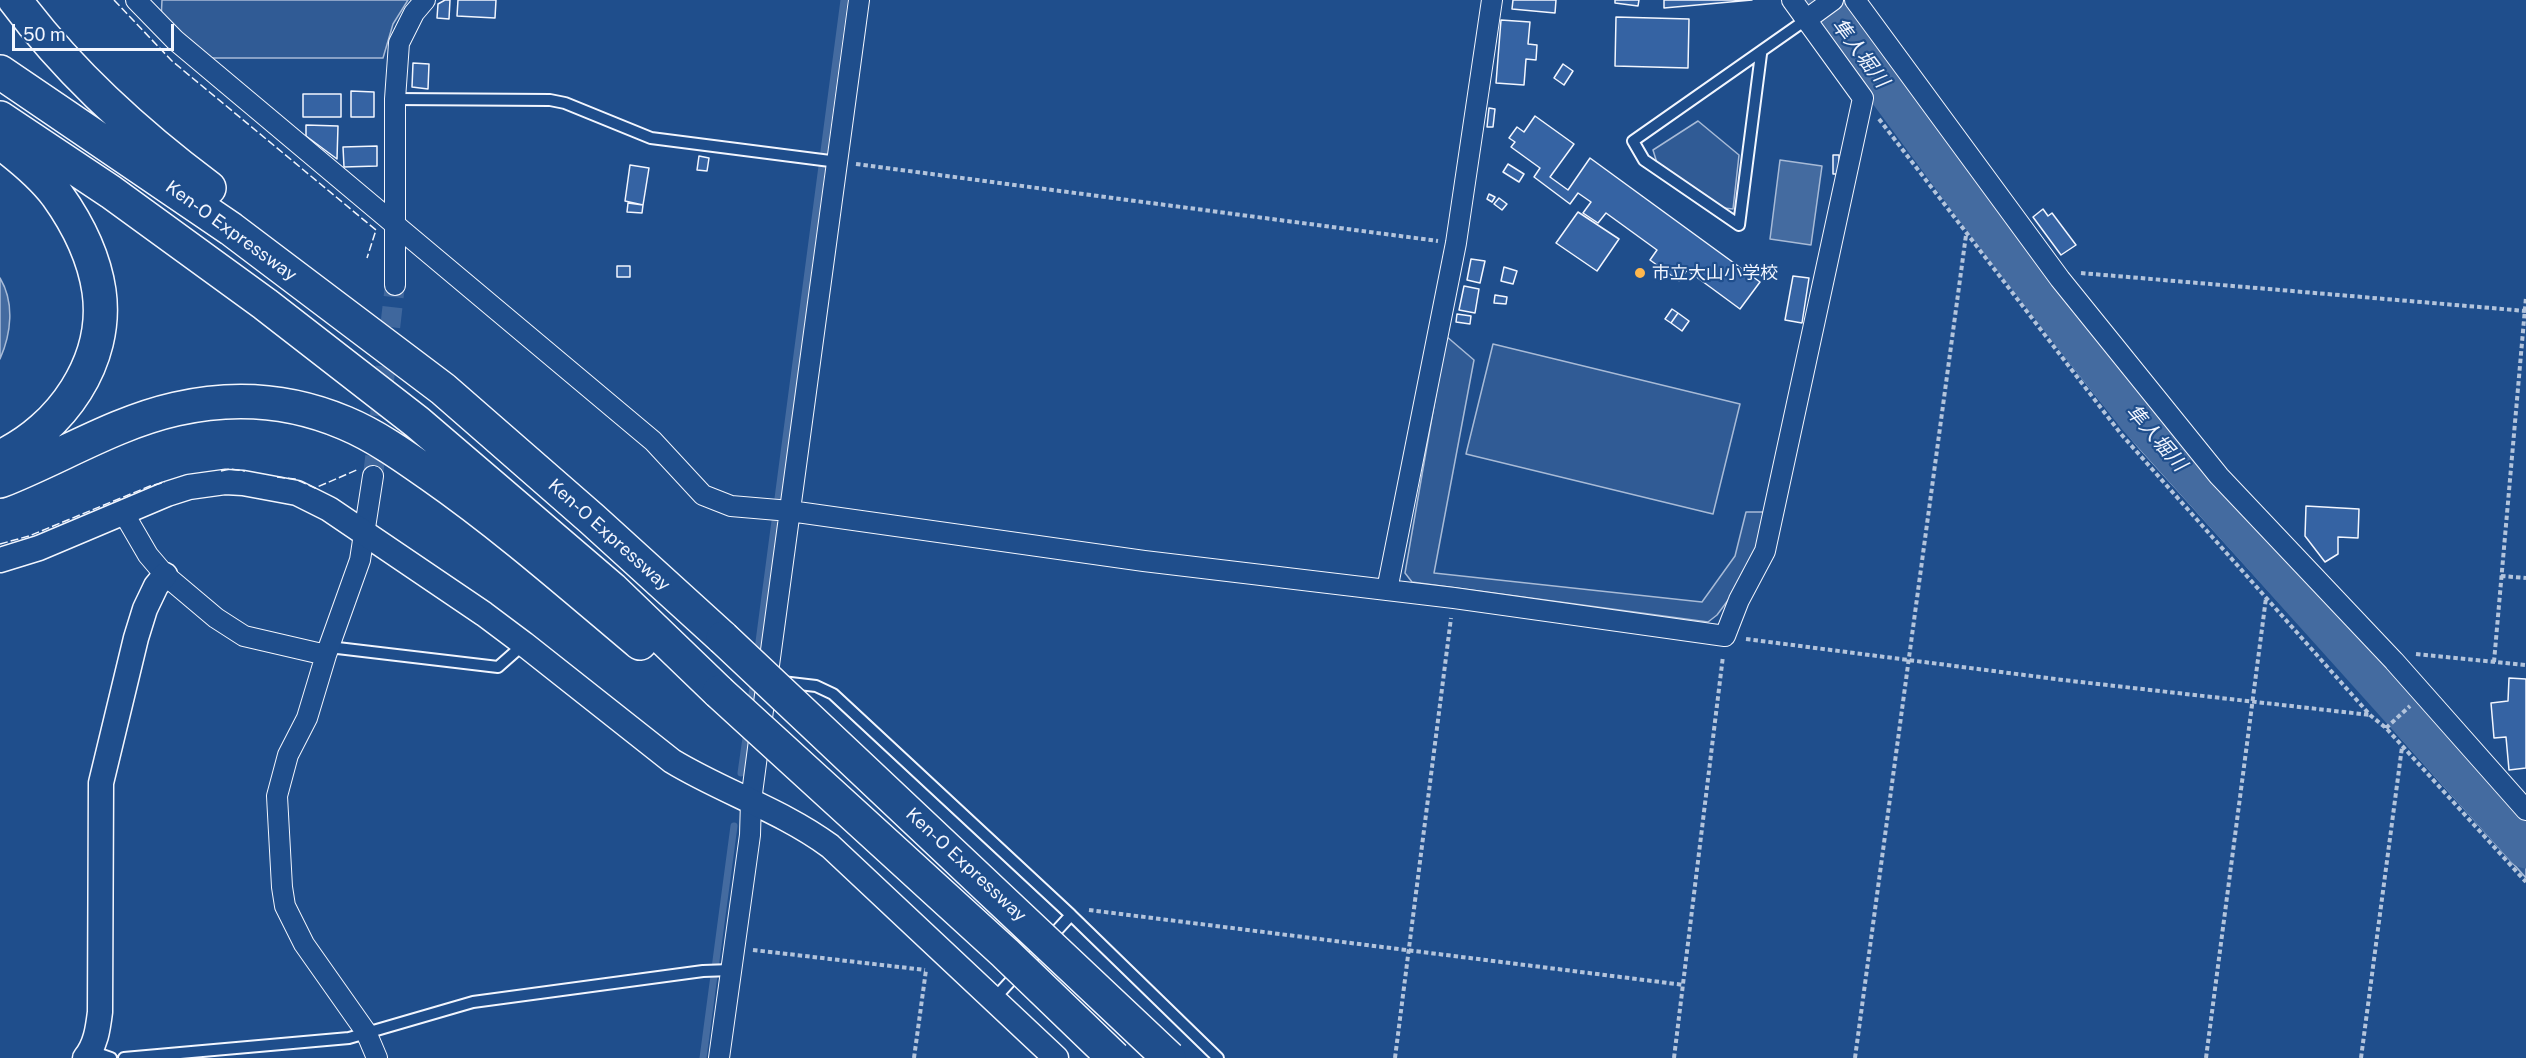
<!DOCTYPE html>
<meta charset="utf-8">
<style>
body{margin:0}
#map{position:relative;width:2526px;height:1058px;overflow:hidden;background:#1f4e8c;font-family:"Public Sans",sans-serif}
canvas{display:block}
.scale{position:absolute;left:12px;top:24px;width:162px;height:27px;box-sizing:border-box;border:3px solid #f2f6ff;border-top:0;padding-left:8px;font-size:18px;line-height:21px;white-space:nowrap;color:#f2f6ff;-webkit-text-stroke:4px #1f4e8c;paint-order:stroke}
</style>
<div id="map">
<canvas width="2526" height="1058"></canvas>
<div class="scale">50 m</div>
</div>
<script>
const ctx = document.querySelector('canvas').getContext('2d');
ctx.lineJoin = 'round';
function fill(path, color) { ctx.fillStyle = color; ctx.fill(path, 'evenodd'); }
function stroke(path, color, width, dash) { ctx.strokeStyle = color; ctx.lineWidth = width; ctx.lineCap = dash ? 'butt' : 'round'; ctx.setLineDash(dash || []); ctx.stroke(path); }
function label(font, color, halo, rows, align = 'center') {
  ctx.font = font + ' "Public Sans","Noto Sans JP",sans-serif'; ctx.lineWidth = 4.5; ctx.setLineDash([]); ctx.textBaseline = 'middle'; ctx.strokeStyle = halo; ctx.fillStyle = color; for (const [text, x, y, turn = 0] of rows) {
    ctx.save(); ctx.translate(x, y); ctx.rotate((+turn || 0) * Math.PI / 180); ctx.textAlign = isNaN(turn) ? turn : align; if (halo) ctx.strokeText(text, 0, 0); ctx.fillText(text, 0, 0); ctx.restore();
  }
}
const built = new Path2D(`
 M162,0H408L393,24L383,58H206L161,21Z
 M1847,9L2040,270L2178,440L2410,696L2404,700L2282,572L2164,440L2079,336L1974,200L1839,15Z
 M1831,21L1967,208L2131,415L2396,708L2391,713L2382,715L2140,449L2083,379L1960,219L1820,30Z
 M1698,121L1739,155L1733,209L1724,208L1657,163L1653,150Z
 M1446,336L1474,360L1434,573L1702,602L1735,556L1746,512H1766L1752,568L1717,615L1708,622L1412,582L1405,573Z
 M1493,344L1740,404L1713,514L1466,454Z
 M2421,708L2526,825V842L2414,713Z
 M2406,721L2526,858V878L2396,732Z`);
fill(built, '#305b95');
stroke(built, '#a8bbd7', 1.5);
const water = new Path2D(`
 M1780,160L1822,166L1811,245L1770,239Z
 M0,278C15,303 11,334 0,359Z`);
fill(water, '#446ba0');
stroke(water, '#a8bbd7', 1.5);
stroke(new Path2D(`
 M757,657L844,0
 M750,708L754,680
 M741,773L747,731
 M703,1058L734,826`), '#446ba0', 7);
stroke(new Path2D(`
 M1820,0L2003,247L2137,417L2526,849`), '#446ba0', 39);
const building = new Path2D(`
 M445,0H450L449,19L437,18L438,4Z
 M458,0H496L495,18L457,16Z
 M1513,0H1556L1555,13L1512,9Z
 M1615,0H1639L1638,6L1615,3Z
 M1664,0H1752L1664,8Z
 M1616,17L1689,19L1688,68L1615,66Z
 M1501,20L1530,22L1528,44L1537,45L1536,60L1526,59L1524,85L1496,83Z
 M413,63L429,64L428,89L412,87Z
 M1563,64L1573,71L1564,85L1554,78Z
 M351,91L374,92V117H351Z
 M303,94H341V117H303Z
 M1489,108L1495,109L1493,127H1487Z
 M1535,116L1574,144L1550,177L1568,190L1590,158L1760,282L1740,309L1687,270L1679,281L1650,260L1657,250L1606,213L1598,223L1583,213L1591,202L1578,193L1570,204L1534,177L1540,168L1511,147L1515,142L1509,138L1517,127L1524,132Z
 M306,125L338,126L337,159L306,136Z
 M377,146V166L344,167L343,147Z
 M1833,155H1839V174H1833Z
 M699,156L709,158L707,171L697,170Z
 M1508,164L1524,174L1519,182L1503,172Z
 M630,165L649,168L643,205L625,201Z
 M1489,194L1495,197L1492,202L1487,199Z
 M1499,198L1507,204L1502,210L1494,204Z
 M628,203L643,205L642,213L627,212Z
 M2043,209L2048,216L2052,213L2076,245L2061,255L2033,217Z
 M1578,212L1619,239L1597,271L1556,243Z
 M1471,259L1485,261L1480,283L1467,280Z
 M617,266H630V277H617Z
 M1504,267L1517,271L1513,284L1501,281Z
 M1793,276L1809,278L1802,323L1785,320Z
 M1464,286L1479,289L1475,313L1459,310Z
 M1495,295L1507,297L1506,304L1494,303Z
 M1672,309L1678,313L1671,323L1665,319Z
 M1678,313L1689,321L1682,331L1671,323Z
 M1457,314L1471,316L1470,324L1456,322Z
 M2306,506L2359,509L2358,538L2338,537V554L2325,562L2305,536Z
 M2509,678L2526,679V768L2509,770L2506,737L2494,738L2491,703L2508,701Z`);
fill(building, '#3563a3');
stroke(building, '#f2f6ff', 1.5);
stroke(new Path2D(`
 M373,476L395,285`), '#3f679d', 20, [20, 10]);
const service = new Path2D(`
 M1761,54L1739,225L1644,160L1633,141L1807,19
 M395,99L550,100L565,103L651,138L838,162
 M329,647L498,667L524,644
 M782,682L816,686L833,694L1071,915L1218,1058
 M994,999L1071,915
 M91,1051L111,1058
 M124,1058L349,1038L473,1002L703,971L731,970`);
const minor = new Path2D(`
 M136,0L175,40L653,441L703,495L731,506L790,511L1144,561L1454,598L1725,636L1739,600L1765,551L1863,98L1792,0
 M1855,0L2060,279L2219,476L2394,661L2526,810
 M1807,19L1833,0
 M395,285V99L399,43L414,13L425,0
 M373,476L360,560L326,655L307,718L288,755L277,796L282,887L285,906L304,944L366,1032L377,1058
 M123,512L148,555L165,575L216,618L244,636L326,655
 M1387,590L1456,243L1492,0
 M719,1058L750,835L751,801L767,680L859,0`);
const tertiary = new Path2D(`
 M0,560L39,548L167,494L189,487L225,482L243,483L297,493L329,509L484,614L524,644L672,761C723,792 781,810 830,846L1056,1058
 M85,1058C96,1045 98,1028 100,1012L101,783L136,638L145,609L156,586L165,575`);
const motorway = new Path2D(`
 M15,0C69,73 137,134 209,188
 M0,72L231,229L443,389L592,519L723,638
 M0,118L111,192L265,304L417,422L612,589L719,692
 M0,142C20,157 42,175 57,195C77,223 94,257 99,291C109,361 61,429 0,457
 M0,481C59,458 114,423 176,409C233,396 291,400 345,423C376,436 404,456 431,475C504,526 571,585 640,643`);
stroke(service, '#f2f6ff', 14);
stroke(minor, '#f2f6ff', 22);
stroke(tertiary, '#f2f6ff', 27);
stroke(motorway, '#f2f6ff', 36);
stroke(new Path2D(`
 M1879,119L2121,434L2370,715L2386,728L2526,882
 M856,164L1438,241
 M2081,273L2526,311
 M2501,576L2526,578
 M1746,639L2063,680L2370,715
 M2416,654L2526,665
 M2494,662L2526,297
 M2386,728L2410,706
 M1089,910L1684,985
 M753,950L925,970
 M914,1058L926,970
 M1395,1058L1451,618
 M1674,1058L1723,656
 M1855,1058L1966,235
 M2206,1058L2266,598
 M2361,1058L2402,747`), '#b3c4dc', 4, [4.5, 3]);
stroke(service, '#1f4e8c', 10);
stroke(minor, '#1f4e8c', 20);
stroke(tertiary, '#1f4e8c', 24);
stroke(motorway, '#1f4e8c', 33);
const motorwayBridge = new Path2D(`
 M723,638L1169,1058
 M719,692L1005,953L1114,1058`);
stroke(motorwayBridge, '#f2f6ff', 36, []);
stroke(motorwayBridge, '#1f4e8c', 33);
stroke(new Path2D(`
 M114,0L172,61L376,230L367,258
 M221,471L230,469L245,471
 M277,477L295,479L315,488L359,469
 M0,544L29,536L150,486L165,482`), '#f2f6ff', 1.5, [8, 3]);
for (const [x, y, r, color] of [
 [1640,273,6,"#ffb74d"]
]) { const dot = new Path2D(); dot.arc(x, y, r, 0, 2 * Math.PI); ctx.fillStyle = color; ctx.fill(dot); stroke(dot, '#1f4e8c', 2); }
label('18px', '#f2f6ff', '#1f4e8c', [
 ["Ken-O Expressway",231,231,36],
 ["Ken-O Expressway",609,535,42],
 ["Ken-O Expressway",966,865,43]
]);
label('18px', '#f2f6ff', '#1f4e8c', [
 ["市立大山小学校",1652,273]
], 'left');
label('italic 20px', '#f2f6ff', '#1f4e8c', [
 ["隼人堀川",1860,53,53],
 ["隼人堀川",2156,438,49]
]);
</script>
